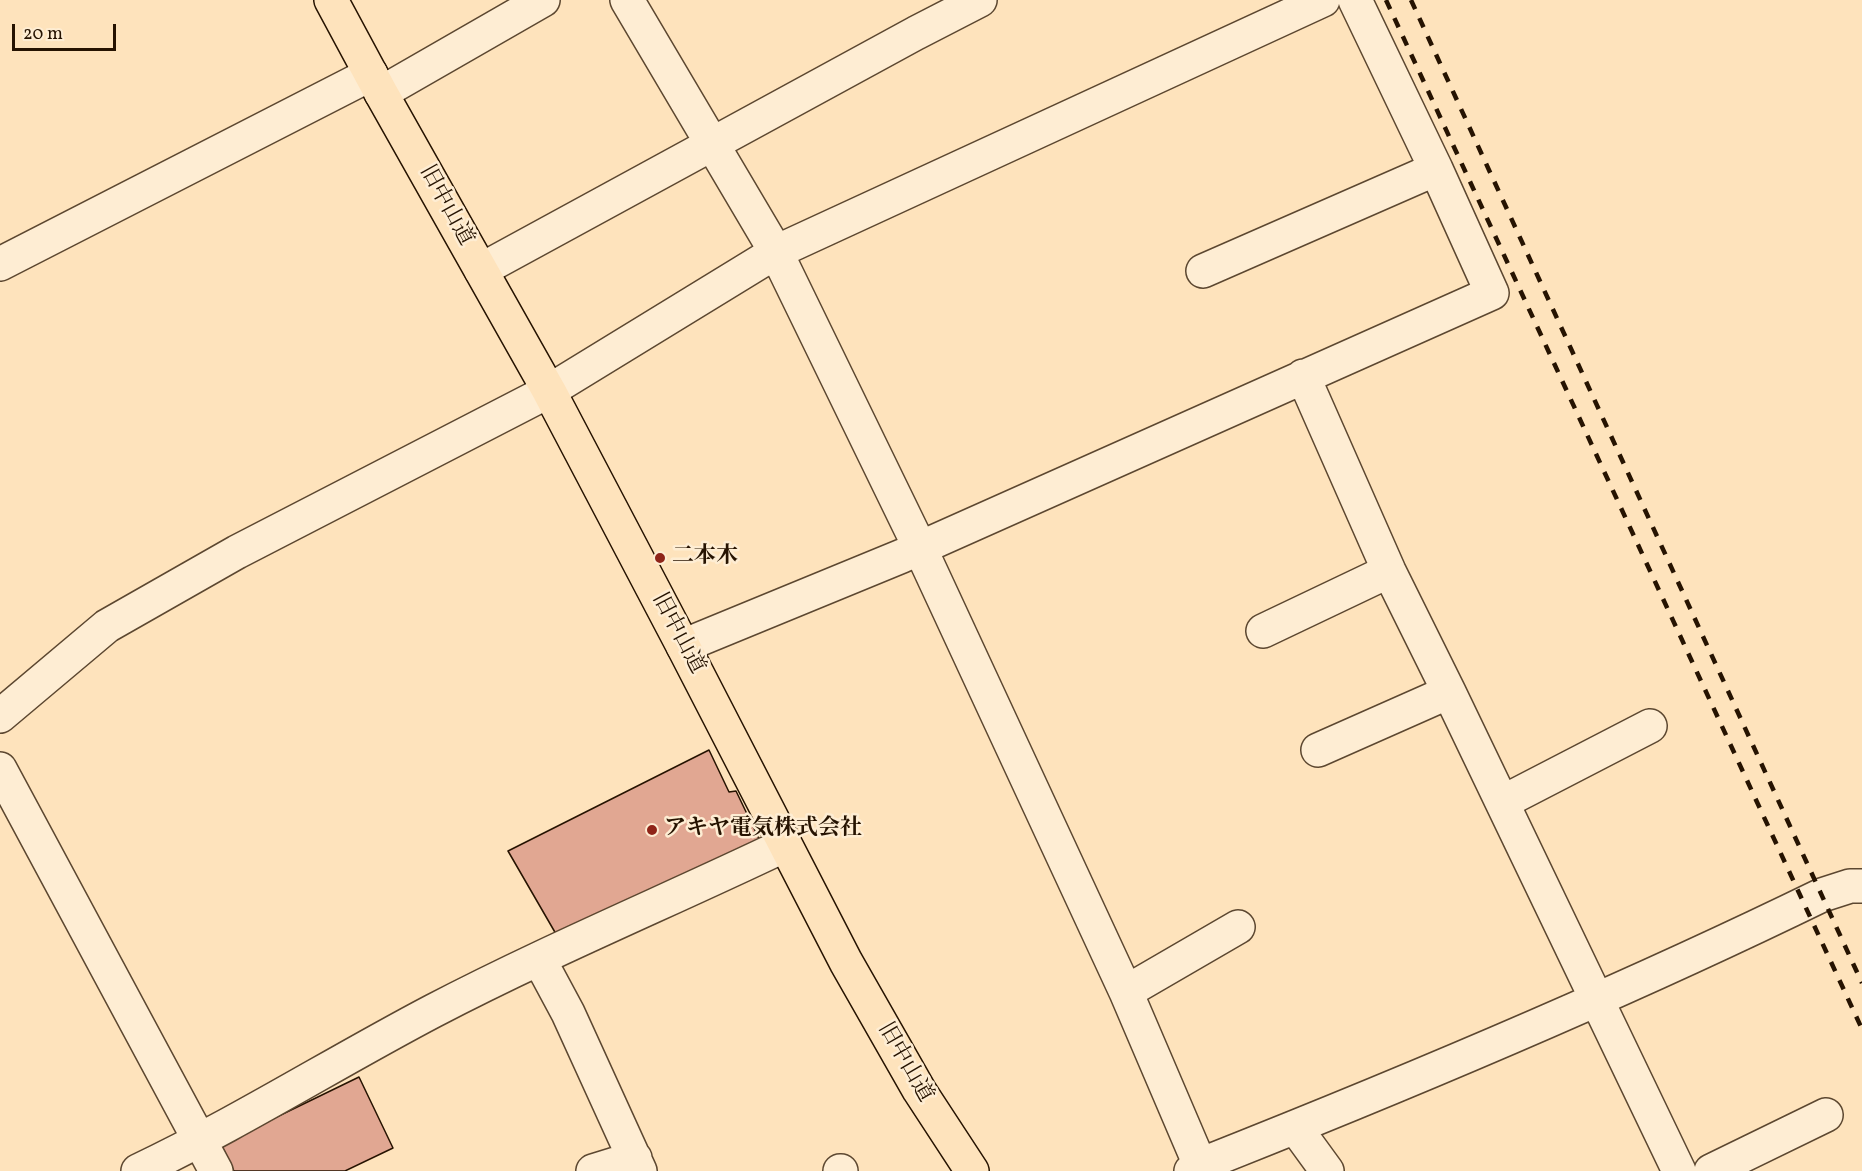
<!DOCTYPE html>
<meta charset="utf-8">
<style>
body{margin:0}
#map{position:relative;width:1862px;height:1171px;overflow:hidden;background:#fee3bc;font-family:Vollkorn,serif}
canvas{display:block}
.scale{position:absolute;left:12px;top:24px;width:104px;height:27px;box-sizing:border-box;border:3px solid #261301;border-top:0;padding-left:8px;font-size:18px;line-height:21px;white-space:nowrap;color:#261301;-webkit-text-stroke:4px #feedd3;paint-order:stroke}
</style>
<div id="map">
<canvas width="1862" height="1171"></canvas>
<div class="scale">20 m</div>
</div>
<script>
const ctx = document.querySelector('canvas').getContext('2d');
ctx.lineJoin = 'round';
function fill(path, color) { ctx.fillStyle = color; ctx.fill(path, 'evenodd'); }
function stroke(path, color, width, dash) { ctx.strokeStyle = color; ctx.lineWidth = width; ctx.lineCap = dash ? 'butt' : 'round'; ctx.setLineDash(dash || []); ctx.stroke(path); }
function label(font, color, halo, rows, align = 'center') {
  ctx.font = font + ' Vollkorn,"Noto Serif JP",serif'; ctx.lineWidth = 5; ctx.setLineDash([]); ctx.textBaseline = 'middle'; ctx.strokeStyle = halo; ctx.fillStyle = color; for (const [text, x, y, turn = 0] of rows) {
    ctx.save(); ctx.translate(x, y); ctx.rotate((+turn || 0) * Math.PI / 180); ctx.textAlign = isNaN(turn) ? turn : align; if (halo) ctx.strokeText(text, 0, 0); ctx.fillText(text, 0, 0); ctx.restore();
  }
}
const building = new Path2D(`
 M709,750L729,792L736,791L761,843L556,934L508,851Z
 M359,1077L393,1148L345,1171H234L221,1144Z`);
fill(building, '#e1a792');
stroke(building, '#261301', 1.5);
const minor = new Path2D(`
 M627,0L776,252L920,548L1126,992L1200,1165
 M381,93L543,0
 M0,264L371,74
 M481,270L916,33L980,0
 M1203,271L1436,169
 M1303,376L1389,571L1449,692L1679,1171
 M1263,631L1389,571
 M683,646L902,556L1492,293L1436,169L1355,0
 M0,716L107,626L237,552L549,391L776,252L1323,0
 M1318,750L1449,692
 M0,769L216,1171
 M1503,802L1650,726
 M539,959L568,1013L640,1171
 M1126,992L1238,927
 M1295,1127L1327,1171
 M138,1171C239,1123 334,1063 433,1011C548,951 668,901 785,845
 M593,1171L635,1158
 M840,1171H841
 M1191,1171L1200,1165C1410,1082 1619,994 1822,895L1850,886H1862
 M1711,1171L1826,1115`);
const major = new Path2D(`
 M331,0L381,93L549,391L683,646L846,962L919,1090L972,1171`);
stroke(minor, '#5c4730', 36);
stroke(major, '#261301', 36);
stroke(minor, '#feedd3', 33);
stroke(major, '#fee3bc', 33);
stroke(new Path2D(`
 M1386,0L1862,1029
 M1411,0L1862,983`), '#261301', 4.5, [10, 10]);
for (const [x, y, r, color] of [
 [660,558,6,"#8f2418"],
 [652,830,6,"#8f2418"]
]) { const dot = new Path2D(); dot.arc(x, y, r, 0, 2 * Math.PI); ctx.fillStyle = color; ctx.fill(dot); stroke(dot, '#feedd3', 2); }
label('22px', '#261301', '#feedd3', [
 ["旧中山道",445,206,61],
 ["旧中山道",677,634,62],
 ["旧中山道",904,1063,60]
]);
label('bold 22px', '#261301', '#feedd3', [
 ["二本木",672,558],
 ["アキヤ電気株式会社",664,830]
], 'left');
</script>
